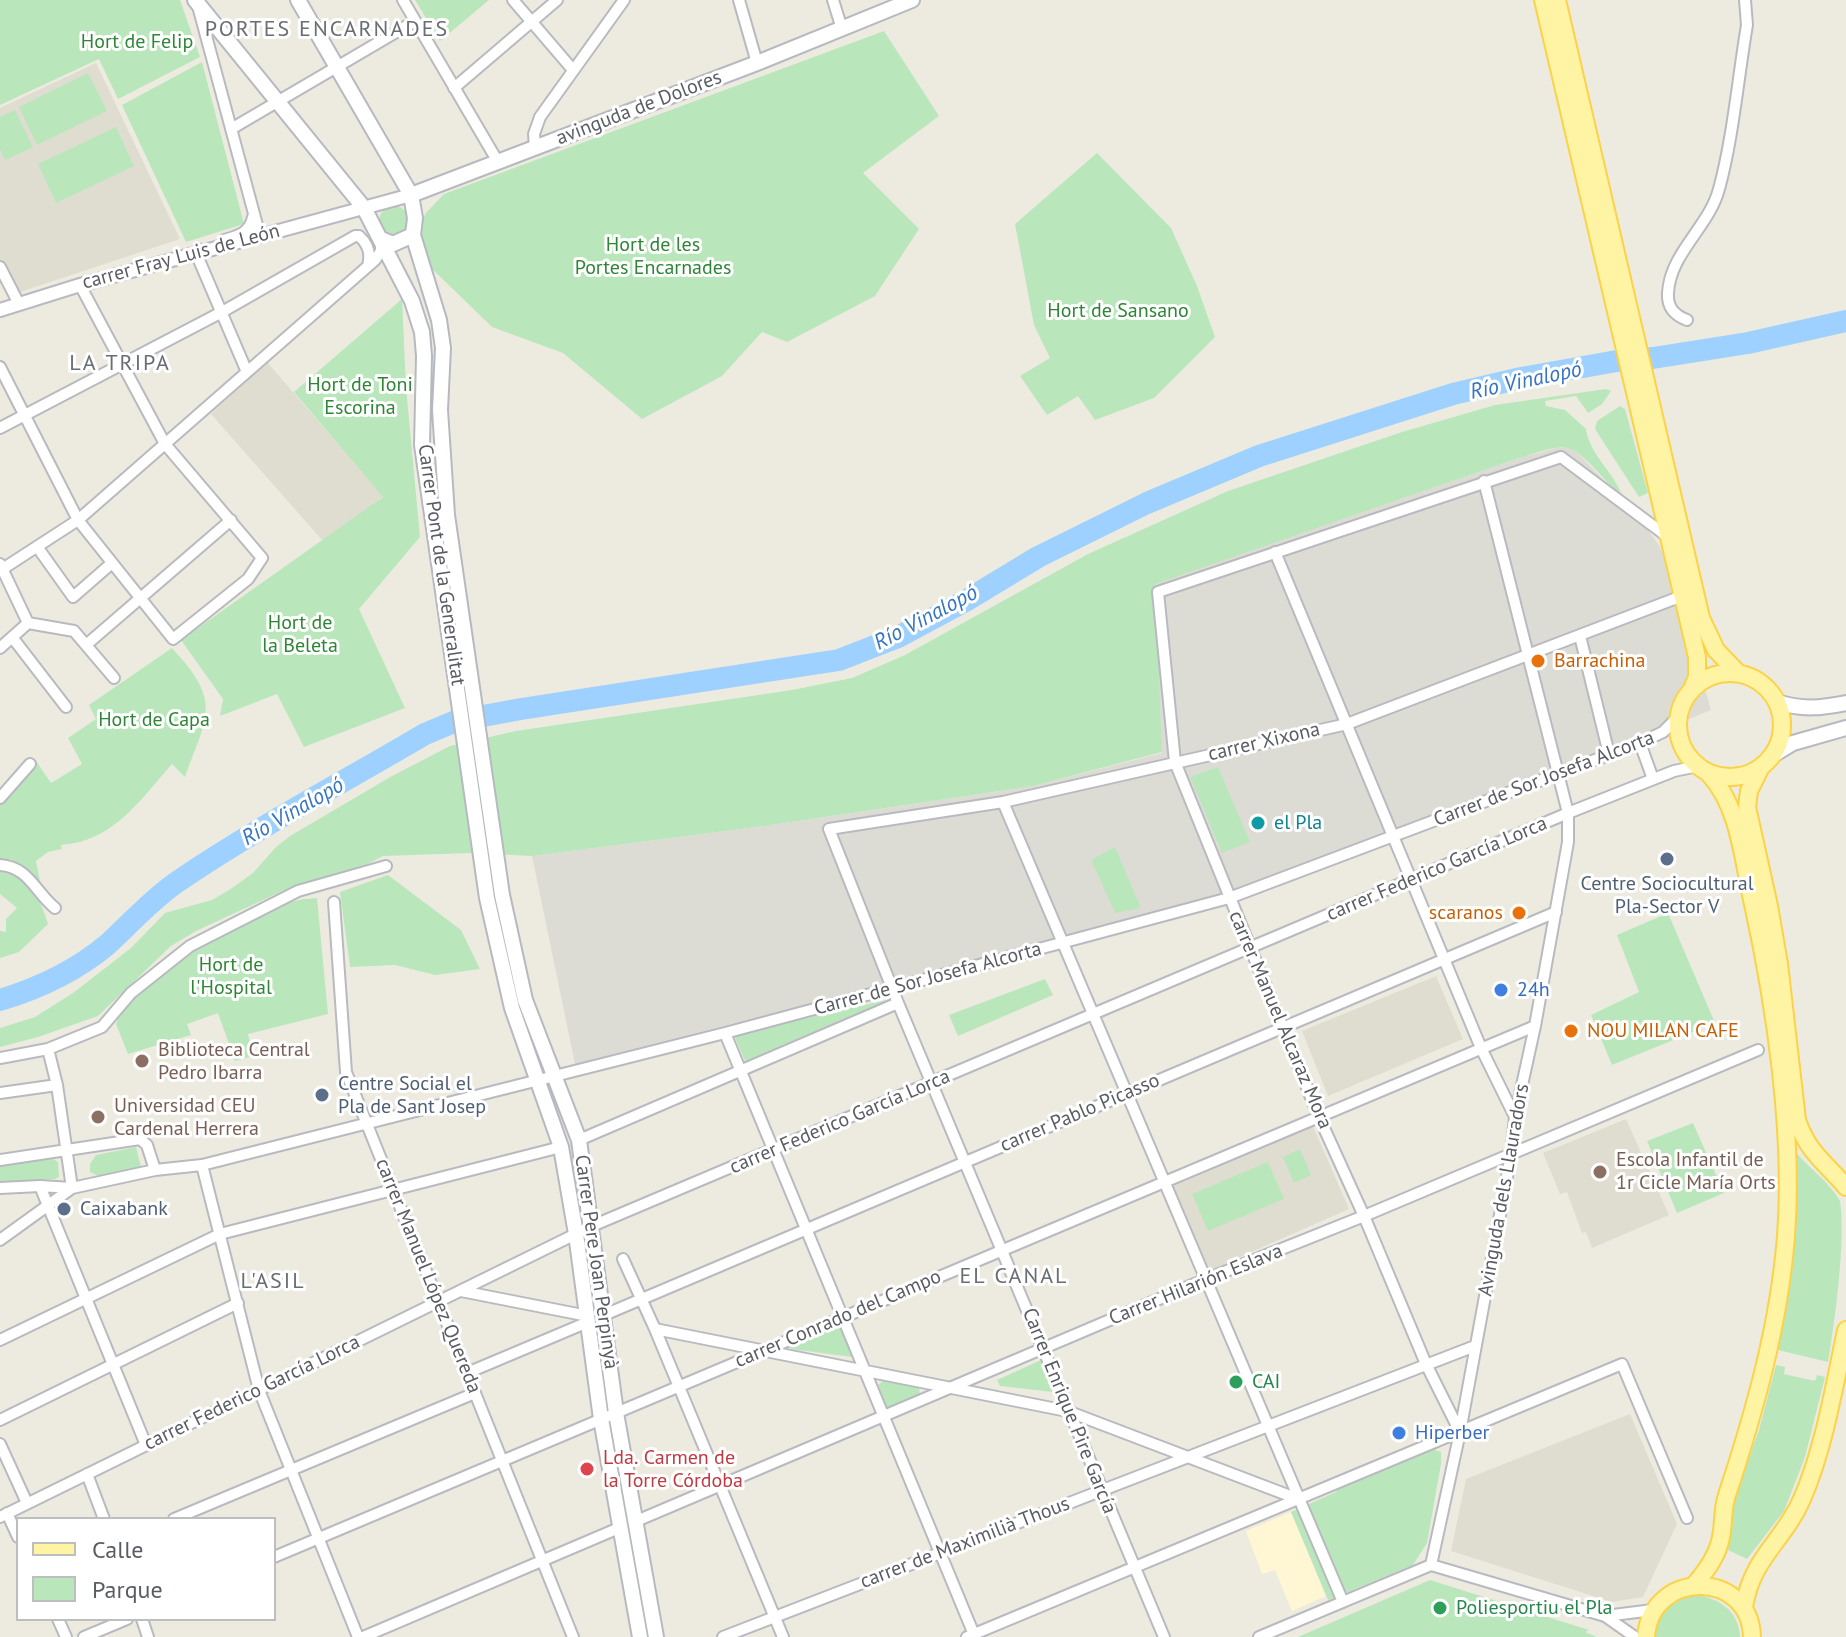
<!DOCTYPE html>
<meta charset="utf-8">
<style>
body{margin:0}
#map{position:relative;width:1846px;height:1637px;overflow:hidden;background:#edebe0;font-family:"PT Sans",sans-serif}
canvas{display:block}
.legend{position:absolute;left:16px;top:1517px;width:260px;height:104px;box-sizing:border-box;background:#fff;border:2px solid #bdbec0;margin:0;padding:10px 14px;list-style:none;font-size:24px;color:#595c62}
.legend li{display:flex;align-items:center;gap:16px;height:40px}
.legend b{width:40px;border:2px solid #bdbec0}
</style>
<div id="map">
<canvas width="1846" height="1637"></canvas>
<ul class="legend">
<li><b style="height:10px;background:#fff4a3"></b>Calle</li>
<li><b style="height:22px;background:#b9e7bb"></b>Parque</li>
</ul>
</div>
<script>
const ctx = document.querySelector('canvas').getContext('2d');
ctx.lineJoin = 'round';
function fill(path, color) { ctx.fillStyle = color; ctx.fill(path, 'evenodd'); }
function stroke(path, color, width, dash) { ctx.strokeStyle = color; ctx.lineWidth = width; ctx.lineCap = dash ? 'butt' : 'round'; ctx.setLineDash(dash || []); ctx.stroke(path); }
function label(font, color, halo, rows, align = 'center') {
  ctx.font = font + ' "PT Sans",sans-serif'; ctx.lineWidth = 6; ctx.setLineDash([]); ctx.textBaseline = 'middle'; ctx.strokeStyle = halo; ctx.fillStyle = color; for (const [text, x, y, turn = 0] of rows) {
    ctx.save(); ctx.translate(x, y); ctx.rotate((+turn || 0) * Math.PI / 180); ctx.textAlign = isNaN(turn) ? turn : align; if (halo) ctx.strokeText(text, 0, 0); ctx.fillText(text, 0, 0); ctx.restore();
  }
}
fill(new Path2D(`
 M1291,1512L1326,1596L1292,1611L1275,1570L1262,1574L1246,1531Z`), '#fff7d3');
fill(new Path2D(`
 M1556,448H1571L1580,455L1639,517L1660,547L1674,583L1711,710L1561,772L1246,892L575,1064L532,856L771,825L1033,786L1162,753L1146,586L1519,458Z`), '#dddcd4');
fill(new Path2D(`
 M96,63L180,239L17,293L0,259V108Z
 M267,362L383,496L339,533L322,540L211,414Z
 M1436,976L1463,1039L1328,1096L1302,1031Z
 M1626,1119L1669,1215L1592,1248L1586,1232L1582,1233L1567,1192L1560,1194L1543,1153Z
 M1313,1126L1349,1209L1206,1272L1172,1187Z
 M1630,1414L1677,1524L1643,1597L1612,1602L1451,1551L1466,1479Z`), '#dfddd0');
fill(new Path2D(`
 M0,0H180L200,57L118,99L99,59L0,105Z
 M415,0H489L440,41Z
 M884,31L939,116L863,173L919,229L875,296L787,342L762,332L722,376L642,419L563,353L492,327L426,263L418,235L421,222L426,213L444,194Z
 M202,62L244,224L186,242L122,105Z
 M88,73L107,111L37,145L19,107Z
 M15,110L33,147L5,160L0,149V117Z
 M116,127L134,166L56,203L38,164Z
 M1097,153L1171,228L1197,286L1215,337L1154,398L1095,420L1078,396L1047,415L1020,376L1050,358L1034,325L1015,224Z
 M379 221a15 15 0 1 1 30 0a15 15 0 1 1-30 0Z
 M402,299L406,387L420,537L359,609L405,708L304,747L277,694L220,716L223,699L181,640L383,497L294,392Z
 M1606,389L1611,391L1602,404L1588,413L1576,396L1545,401L1546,406L1565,410L1586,429C1590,457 1618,475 1623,500C1611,488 1583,451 1568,448C1553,445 1534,454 1519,458L1155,584L1162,752L1033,786L771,825L532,856L471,853L383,856L352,872L291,887L196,931L171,946L98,1016L38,1037L0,1047V1028L35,1017L73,993L131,948L165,913L212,900L232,888L253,873L276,847L290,836L392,776L450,746L516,731L792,690L852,678L905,655L1088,554L1228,491L1402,432L1495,405Z
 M1620,406L1625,409L1648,493L1639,497L1595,429L1597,421Z
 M172,648C222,702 208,714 185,777L172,764C139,801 114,841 61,845L62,849L48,852L36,861L40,881L52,897L30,872L10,859L0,861V803L36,761L51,783L82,764L68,738L96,719L89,705Z
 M1218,767L1250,842L1222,853L1190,777Z
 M1115,847L1141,908L1115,913L1091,860Z
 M0,872C27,873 42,901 48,924L19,952L0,958V931L6,932V919L17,908L0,894Z
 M388,875L461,930L480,969L435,975L395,965L350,967L340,892Z
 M317,898L328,1014L248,1034L253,1056L235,1061L218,1013L187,1024L191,1035L128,1054L116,1024C133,978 227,932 270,912C279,908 289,901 299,900C305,898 311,899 317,898Z
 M1668,913L1715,1023L1612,1065L1591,1015L1639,992L1617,935Z
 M1045,979L1053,995L958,1036L949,1015Z
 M890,999L745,1061L734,1035Z
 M1693,1123L1724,1193L1677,1213L1647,1141Z
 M136,1147L141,1167L101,1177L90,1172V1164L96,1155Z
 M1300,1149L1311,1175L1294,1183L1283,1157Z
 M1794,1150C1808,1168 1829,1181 1840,1201C1846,1237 1835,1322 1828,1362L1778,1350C1790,1282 1796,1220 1794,1150Z
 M53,1159L58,1162L59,1177L55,1179L0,1182V1166Z
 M1268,1162L1284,1199L1208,1231L1192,1194Z
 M839,1326L852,1357L791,1349L789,1346Z
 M1041,1360L1053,1392L1000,1386L997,1380Z
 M1776,1365L1785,1367L1784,1374L1815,1381L1817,1375L1825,1377L1805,1457L1784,1511L1747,1559L1728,1550L1735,1497L1759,1430Z
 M883,1381L919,1388L920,1395L888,1409L878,1385Z
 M1433,1449L1441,1452V1464L1427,1543L1413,1565L1328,1600L1291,1512L1336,1492L1339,1486L1426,1450Z
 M1430,1580L1589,1630L1585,1632L1597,1637H1298Z
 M1696,1595C1719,1598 1739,1611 1740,1637H1654C1657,1612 1672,1600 1696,1595Z`), '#b9e7bb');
stroke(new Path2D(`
 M0,1000C40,988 76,971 108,944C131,923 151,900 177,882C256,828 342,783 425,734L456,721L521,709L839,660L898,637L967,600L1038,557L1147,503L1259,456L1453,394L1521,378L1617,361L1653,358L1748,343L1846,321`), '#9ed1ff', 22);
const minor = new Path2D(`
 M403,0L498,162
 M513,0L573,70
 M739,0L757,63
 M833,0L842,29
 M198,6L260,236
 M454,88L557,0
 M231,129L415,21
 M535,148L534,134L540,117L624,0
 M224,240C238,236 250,233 253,217
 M198,249L196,253L247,372
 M0,267L19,304
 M1687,320C1674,315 1667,307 1668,293C1670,253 1709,227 1719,189C1733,138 1738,78 1747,25L1745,0
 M0,367L78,520L173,639L248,579L262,558L165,444L80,285
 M0,428L222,312L355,236H359C369,245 371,254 368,266
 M38,548L73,597L112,563
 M1275,552L1481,1048L1515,1117
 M0,564L28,623
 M4,568L78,520L375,260L381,251V243
 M28,623L74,631L114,678
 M1580,636L1609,754
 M12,637L66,707
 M86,645L231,520
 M0,648L28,623
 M1640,743L1653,779
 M0,798L30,764
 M1003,802L1343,1602
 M0,865C29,867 35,892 55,908
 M334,902L346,1072L573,1637
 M725,1033L975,1637
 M0,1058L48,1049L102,1027L131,993L190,946L298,891L386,866
 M0,1093L57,1085
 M579,1140L898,1003
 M0,1160L140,1139L147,1145L155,1170
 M202,1165L259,1390L358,1637
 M40,1186L146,1445
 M0,1188L40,1186L72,1188L155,1170L202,1165L725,1033L1229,898L1640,743L1663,732L1678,717
 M0,1240L72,1188L57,1085L48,1049
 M623,1259L655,1329L783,1637
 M461,1291L588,1316
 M604,1315L1556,912
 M655,1329L1067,1411L1298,1499
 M0,1340L220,1234L561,1147
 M467,1373L588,1322
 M0,1420L238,1303
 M1460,1432L1426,1364L1364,1216L1319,1117L1175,762L1158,592L1561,457L1668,537
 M0,1444L27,1503
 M87,1474L104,1519
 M7,1513L18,1537
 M0,1517L592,1226L1568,813L1674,771L1698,766
 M174,1519L475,1393
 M634,1522L1204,1280L1364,1216L1758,1050
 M274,1557L1535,1026
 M1431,1565L1460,1432L1511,1155L1515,1117L1535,1026L1568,842V813L1484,481
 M1431,1565L1605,1616L1635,1637
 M1605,1616L1653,1610
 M58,1619L66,1637
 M142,1619L148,1637
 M84,1637L127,1619
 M363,1637L619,1528
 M723,1637L1475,1346
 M967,1637L1622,1364L1687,1518
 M1164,1637L898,1003L829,829L1003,802L1347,724L1682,596
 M1259,1637L1431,1565`);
const tertiary = new Path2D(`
 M0,310L80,285L411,195`);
const secondary = new Path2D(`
 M195,0L364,208L412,301L422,332L424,356L422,445L487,898L512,1008L561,1147L576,1234L601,1419L640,1637
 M298,0L411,195L415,218L413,235L439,320L443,348L440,410L447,515L502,895L525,1000L579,1140L616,1413L656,1637
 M411,195L757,63L912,0
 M381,239L393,244L413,235
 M1777,702C1802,710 1821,708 1846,703
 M1773,755L1793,743L1846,728`);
const primary = new Path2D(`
 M1543,0L1697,657V677L1692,689
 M1557,0L1701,618L1716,650L1738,673
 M1678 725a52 52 0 1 1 104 0a52 52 0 1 1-104 0Z
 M1760,769L1749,791L1747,807L1769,906L1779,964L1797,1120C1808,1153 1825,1162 1846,1187
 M1695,1584C1707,1570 1718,1555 1721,1537C1724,1523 1722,1509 1727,1495C1755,1410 1779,1325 1786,1236C1794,1133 1775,1005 1753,904C1743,862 1740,807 1709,774
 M1744,1607C1752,1557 1784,1541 1802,1499C1824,1449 1835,1383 1846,1330
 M1646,1637C1651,1569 1750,1569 1752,1637`);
stroke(minor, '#b8bac0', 14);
stroke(tertiary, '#b8bac0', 16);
stroke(secondary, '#b6b9c0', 18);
stroke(primary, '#fcd249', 20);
stroke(minor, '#fff', 10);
stroke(tertiary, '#fff', 12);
stroke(secondary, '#fff', 14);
stroke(primary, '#fff4a3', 16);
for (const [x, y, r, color] of [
 [1538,661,8,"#e8710a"],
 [1258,823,8,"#0f9aa8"],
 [1667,859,8,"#5c6f8a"],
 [1519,913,8,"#e8710a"],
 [1501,990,8,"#3f7fe0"],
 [1571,1031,8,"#e8710a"],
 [142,1061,8,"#8d6e63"],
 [322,1095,8,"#5c6f8a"],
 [98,1117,8,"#8d6e63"],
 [1600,1172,8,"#8d6e63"],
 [64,1209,8,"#5c6f8a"],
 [1236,1382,8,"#2e9e5b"],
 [1399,1433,8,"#3f7fe0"],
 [587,1469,8,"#e0444e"],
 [1440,1608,8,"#2e9e5b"]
]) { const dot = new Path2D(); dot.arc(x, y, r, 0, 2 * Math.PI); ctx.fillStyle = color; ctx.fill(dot); stroke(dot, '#fff', 3); }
label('20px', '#2e8535', '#fff', [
 ["Hort de Felip",137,42],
 ["Hort de les",653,245],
 ["Portes Encarnades",653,268],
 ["Hort de Sansano",1118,311],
 ["Hort de Toni",360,385],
 ["Escorina",360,408],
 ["Hort de",300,623],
 ["la Beleta",300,646],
 ["Hort de Capa",154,720],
 ["Hort de",231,965],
 ["l'Hospital",231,988]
]);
label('20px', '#595c62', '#fff', [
 ["avinguda de Dolores",639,108,-21],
 ["carrer Fray Luis de León",181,257,-15],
 ["Carrer Pont de la Generalitat",441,565,82],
 ["carrer Xixona",1264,742,-13],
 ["Carrer de Sor Josefa Alcorta",1544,779,-21],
 ["carrer Federico García Lorca",1437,869,-23],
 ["Carrer de Sor Josefa Alcorta",928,979,-15],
 ["carrer Manuel Alcaraz Mora",1280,1020,67],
 ["carrer Pablo Picasso",1080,1113,-23],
 ["carrer Federico García Lorca",840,1122,-23],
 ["Avinguda dels Llauradors",1504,1190,-80],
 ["Carrer Pere Joan Perpinyà",596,1262,82],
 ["carrer Manuel López Quereda",428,1276,68],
 ["Carrer Hilarión Eslava",1196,1285,-22],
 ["carrer Conrado del Campo",838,1319,-23],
 ["carrer Federico García Lorca",252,1393,-26],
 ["Carrer Enrique Pire García",1069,1411,68],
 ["carrer de Maximilià Thous",965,1543,-21]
]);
label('20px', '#c56008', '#fff', [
 ["Barrachina",1554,661],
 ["scaranos",1503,913,"right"],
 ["NOU MILAN CAFE",1587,1031]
], 'left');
label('20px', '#0d838f', '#fff', [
 ["el Pla",1274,823]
], 'left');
label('20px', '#4e5e75', '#fff', [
 ["Centre Sociocultural",1667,884,"center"],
 ["Pla-Sector V",1667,907,"center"],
 ["Centre Social el",338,1084],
 ["Pla de Sant Josep",338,1107],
 ["Caixabank",80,1209]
], 'left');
label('20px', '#366cbe', '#fff', [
 ["24h",1517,990],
 ["Hiperber",1415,1433]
], 'left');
label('20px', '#785e54', '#fff', [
 ["Biblioteca Central",158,1050],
 ["Pedro Ibarra",158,1073],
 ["Universidad CEU",114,1106],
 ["Cardenal Herrera",114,1129],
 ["Escola Infantil de",1616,1160],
 ["1r Cicle María Orts",1616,1183]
], 'left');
label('20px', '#27864d', '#fff', [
 ["CAI",1252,1382],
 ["Poliesportiu el Pla",1456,1608]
], 'left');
label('20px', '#be3a42', '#fff', [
 ["Lda. Carmen de",603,1458],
 ["la Torre Córdoba",603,1481]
], 'left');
ctx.letterSpacing = '2px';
label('22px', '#696e74', '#fff', [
 ["PORTES ENCARNADES",327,30],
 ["LA TRIPA",120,364],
 ["EL CANAL",1014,1277],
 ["L'ASIL",273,1282]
]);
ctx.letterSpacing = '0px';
label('italic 22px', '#3575c2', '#fff', [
 ["Río Vinalopó",1526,381,-12],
 ["Río Vinalopó",926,618,-28],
 ["Río Vinalopó",293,812,-30]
]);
</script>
